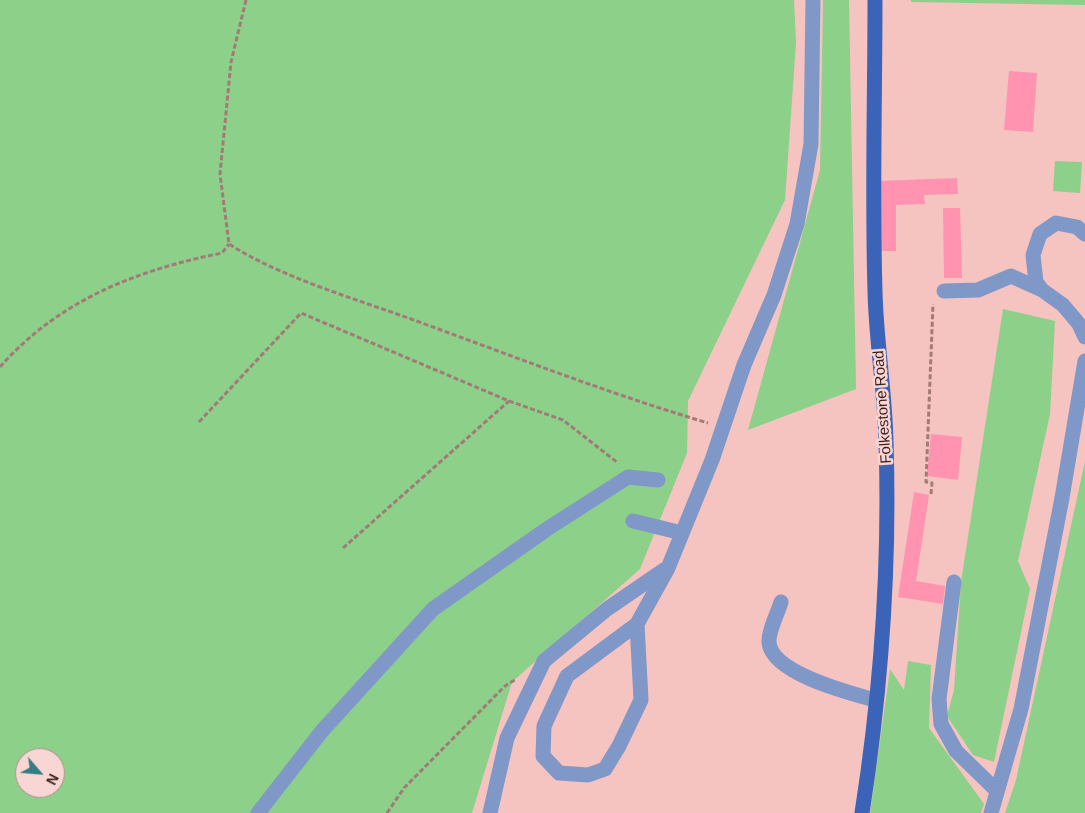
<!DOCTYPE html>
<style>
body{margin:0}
#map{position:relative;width:1085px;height:813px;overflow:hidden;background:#f5c4c0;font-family:Helvetica,sans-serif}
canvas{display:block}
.north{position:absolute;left:15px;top:748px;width:50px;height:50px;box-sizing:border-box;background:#f7d6d3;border:1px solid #ad8d8b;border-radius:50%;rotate:117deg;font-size:14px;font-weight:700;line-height:20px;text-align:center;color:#3e1f1e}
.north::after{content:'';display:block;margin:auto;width:18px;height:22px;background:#357d83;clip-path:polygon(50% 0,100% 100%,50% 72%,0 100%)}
</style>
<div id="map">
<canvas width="1085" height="813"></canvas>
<div class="north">N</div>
</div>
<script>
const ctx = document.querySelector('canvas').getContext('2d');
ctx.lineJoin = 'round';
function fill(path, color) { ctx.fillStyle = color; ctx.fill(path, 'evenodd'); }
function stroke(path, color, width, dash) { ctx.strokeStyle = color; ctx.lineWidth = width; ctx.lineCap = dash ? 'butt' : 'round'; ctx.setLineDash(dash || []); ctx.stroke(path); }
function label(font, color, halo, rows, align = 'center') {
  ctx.font = font + ' Helvetica,sans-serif'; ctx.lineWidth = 5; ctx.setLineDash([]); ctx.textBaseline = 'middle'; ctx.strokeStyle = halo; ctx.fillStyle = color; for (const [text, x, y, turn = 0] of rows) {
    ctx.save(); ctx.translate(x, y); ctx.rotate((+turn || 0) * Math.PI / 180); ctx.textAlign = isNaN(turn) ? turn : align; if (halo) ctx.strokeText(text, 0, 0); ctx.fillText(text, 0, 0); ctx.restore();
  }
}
fill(new Path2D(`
 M0,0H794L796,43L785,200L688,401L687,453L640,569L512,682L472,813H0ZM25,758H55V788H25Z
 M823,0H849L856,389L748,430L820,170Z
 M911,0H1085V5L911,2Z
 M1055,161L1082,162L1080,193L1053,191Z
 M1003,309L1055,321L1050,414L1018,561L1030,589L994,762L973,755L947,716L954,690L961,582Z
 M1085,461V813H1005L1016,780Z
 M908,661L931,665L929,728L984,804L981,813H870L890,669L904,690Z`), '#8cd089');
fill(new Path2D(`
 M1009,71L1037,73L1033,132L1004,130Z
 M957,178L958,194L924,195L925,204L896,205V251H878L877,181Z
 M943,208H960L962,278H944Z
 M931,434L962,437L958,480L927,476Z
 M914,492L929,495L916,581L945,586L943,604L898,597Z`), '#ff93b0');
stroke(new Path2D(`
 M246,0L231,62L220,174L229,244C280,277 353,298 411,319C510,355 607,393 708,423
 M0,367C59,300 137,270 222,253L229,244
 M199,422L301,313L509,401L563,420L618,463
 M931,494L932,483L926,482L933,304
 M343,548L509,401
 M387,813L404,788L505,686L516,679`), '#a27a77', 3, [5, 2.5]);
stroke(new Path2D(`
 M1085,234L1077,227L1056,223L1040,234L1033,255L1036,282L1042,290L1063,305L1079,324L1085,337
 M944,291L978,290L1011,276L1042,290
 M633,521L682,533
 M954,582L939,699L941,724L956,751L997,791
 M781,602C778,613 768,631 769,643C773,674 850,693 875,700
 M637,624L641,700L619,746L605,769L588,775L559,773L543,756L544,726L567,676L637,624L668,568L712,460L744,365L774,295L797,224L811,144L813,0
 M258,813L322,731L433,609L547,529L628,477L658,480
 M490,813L507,738L544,661L607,609L664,570
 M991,813L1021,709L1062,498L1085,361`), '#8098c7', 15);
stroke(new Path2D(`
 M862,813C881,691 890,565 886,442C885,391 876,341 875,291C872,194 875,97 875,0`), '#3b64b9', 15);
label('15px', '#3e1f1e', '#f7d6d3', [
 ["Folkestone Road",883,407,-94]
]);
</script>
